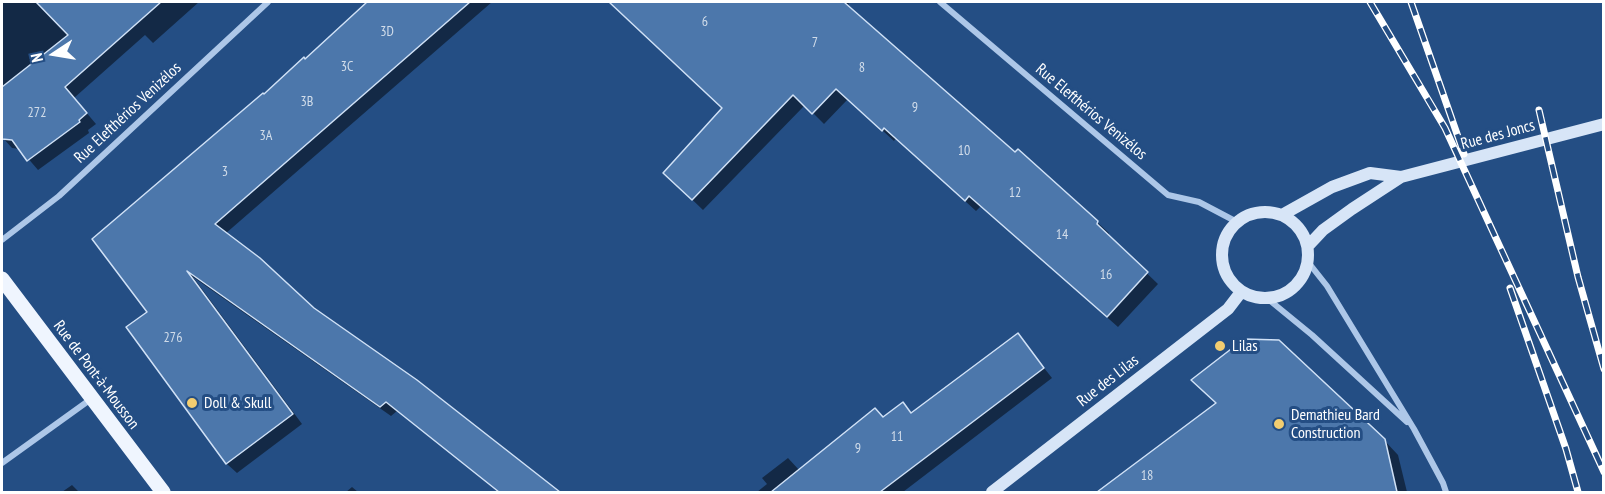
<!DOCTYPE html>
<meta charset="utf-8">
<style>
body{margin:0}
#map{position:relative;width:1605px;height:494px;overflow:hidden;background:#244e84;font-family:"PT Sans Narrow",sans-serif}
canvas{display:block}
.frame{position:absolute;inset:0;border:3px solid #fff;pointer-events:none}
.north{position:absolute;left:24px;top:24px;width:60px;height:60px;-webkit-text-stroke:4px #244e84;paint-order:stroke;rotate:258deg;font-size:16px;font-weight:700;line-height:24px;text-align:center;color:#fff}
.north::after{content:'';display:block;margin:auto;width:21px;height:27px;background:#fff;clip-path:polygon(50% 0,100% 100%,50% 72%,0 100%)}
</style>
<div id="map">
<canvas width="1605" height="494"></canvas>
<div class="frame"></div>
<div class="north">N</div>
</div>
<script>
const ctx = document.querySelector('canvas').getContext('2d');
ctx.lineJoin = 'round';
function fill(path, color) { ctx.fillStyle = color; ctx.fill(path, 'evenodd'); }
function stroke(path, color, width, dash) { ctx.strokeStyle = color; ctx.lineWidth = width; ctx.lineCap = dash ? 'butt' : 'round'; ctx.setLineDash(dash || []); ctx.stroke(path); }
function label(font, color, halo, rows, align = 'center') {
  ctx.font = font + ' "PT Sans Narrow",sans-serif'; ctx.lineWidth = 6; ctx.setLineDash([]); ctx.textBaseline = 'middle'; ctx.strokeStyle = halo; ctx.fillStyle = color; for (const [text, x, y, turn = 0] of rows) {
    ctx.save(); ctx.translate(x, y); ctx.rotate((+turn || 0) * Math.PI / 180); ctx.textAlign = isNaN(turn) ? turn : align; if (halo) ctx.strokeText(text, 0, 0); ctx.fillText(text, 0, 0); ctx.restore();
  }
}
fill(new Path2D(`
 M2,2H77L82,10L91,2H199L153,43L145,35L74,98L96,124L88,130L89,133L38,170L20,149L12,148L2,137Z
 M371,2H492L225,234L313,309L416,381L558,492H500L397,411L391,416L193,277L302,424L237,473L227,464L128,328L149,312L264,96Z
 M633,2H849L848,7L1015,154L1097,222L1109,233L1108,236L1158,284L1118,327L981,206L976,211L896,138L894,141L848,99L824,124L805,105L703,210L676,184L724,109L622,12Z
 M1018,335L1052,378L903,492H757L767,484L762,478L788,458L800,471L884,419L903,404L913,414Z
 M1384,440L1398,455L1407,492H1100L1160,449Z
 M72,485L79,492H62Z
 M352,487L358,492H346Z`), '#0007');
const building = new Path2D(`
 M36,2H161L65,87L87,113L79,120L80,122L27,161L12,140L2,139V87L68,35Z
 M367,2H470L215,224L260,258L314,308L417,380L560,492H499L386,402L380,407L187,271L293,414L226,464L126,327L147,312L92,239L263,93L264,94L304,57L305,59Z
 M609,2H844L1015,152L1018,149L1098,221L1097,224L1148,272L1107,317L969,196L965,201L884,128L882,131L836,89L812,114L793,95L692,200L663,173L722,108Z
 M1018,333L1044,368L880,492H771L875,408L883,417L903,402L911,413Z
 M1244,339L1279,340L1385,439L1397,492H1097L1216,403L1191,380Z`);
fill(building, '#4c77ab');
stroke(building, '#d0e1f6', 1.5);
stroke(new Path2D(`
 M940,2L1168,195L1199,202L1237,222
 M2,240L59,196L268,2
 M1308,262L1327,286L1414,429L1443,483L1446,492
 M1268,299L1312,335L1407,422
 M2,463L91,399`), '#adc7e8', 6);
stroke(new Path2D(`
 M1222 255a43 43 0 1 1 86 0a43 43 0 1 1-86 0Z
 M1282,215L1332,187L1370,173L1401,177
 M1308,246L1323,230L1352,209L1401,177L1604,124
 M992,492L1228,309L1241,292`), '#d7e5f7', 12);
stroke(new Path2D(`
 M2,279L163,492`), '#eff5fe', 15);
const rail = new Path2D(`
 M1370,2L1445,128L1604,472
 M1411,2L1464,154
 M1539,110L1578,277L1604,369
 M1510,288L1566,449L1578,492`);
stroke(rail, '#fff', 7);
stroke(rail, '#244e84', 4.5, [14]);
for (const [x, y, r, color] of [
 [1220,346,6,"#f2cd70"],
 [192,403,6,"#f2cd70"],
 [1279,424,6,"#f2cd70"]
]) { const dot = new Path2D(); dot.arc(x, y, r, 0, 2 * Math.PI); ctx.fillStyle = color; ctx.fill(dot); stroke(dot, '#244e84', 2); }
label('14px', '#d2ddea', null, [
 ["6",705,22],
 ["3D",387,32],
 ["7",815,43],
 ["3C",347,67],
 ["8",862,68],
 ["3B",307,102],
 ["9",915,108],
 ["272",37,113],
 ["3A",266,136],
 ["10",964,151],
 ["3",225,172],
 ["12",1015,193],
 ["14",1062,235],
 ["16",1106,275],
 ["276",173,338],
 ["11",897,437],
 ["9",858,449],
 ["18",1147,476]
]);
label('16px', '#fff', '#244e84', [
 ["Rue Elefthérios Venizélos",1091,112,40],
 ["Rue Elefthérios Venizélos",128,113,-43],
 ["Rue des Joncs",1498,135,-15],
 ["Rue de Pont-à-Mousson",96,375,53],
 ["Rue des Lilas",1108,381,-38]
]);
label('16px', '#fff', '#244e84', [
 ["Lilas",1232,346],
 ["Doll & Skull",204,403],
 ["Demathieu Bard",1291,415],
 ["Construction",1291,433]
], 'left');
</script>
